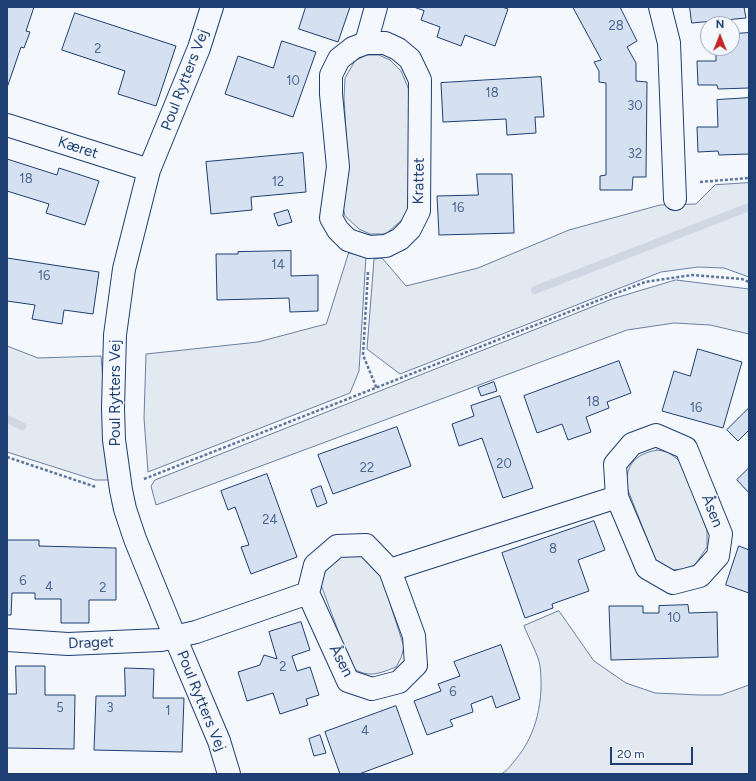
<!DOCTYPE html>
<meta charset="utf-8">
<style>
body{margin:0}
#map{position:relative;width:756px;height:781px;overflow:hidden;background:#f4f7fb;font-family:Figtree,sans-serif}
canvas{display:block}
.frame{position:absolute;inset:0;border:8px solid #1d3f73;pointer-events:none}
.north{position:absolute;left:700px;top:16px;width:40px;height:40px;box-sizing:border-box;background:#f4f7fb;border:1px solid #9eadc5;border-radius:50%;rotate:0deg;font-size:11px;font-weight:700;line-height:16px;text-align:center;color:#1d3f73}
.north::after{content:'';display:block;margin:auto;width:14px;height:18px;background:#c62828;clip-path:polygon(50% 0,100% 100%,50% 72%,0 100%)}
.scale{position:absolute;left:610px;top:747px;width:83px;height:18px;box-sizing:border-box;border:2px solid #1d3f73;border-top:0;padding-left:5px;font-size:12px;line-height:14px;white-space:nowrap;color:#1d3f73;-webkit-text-stroke:3px #f4f7fb;paint-order:stroke}
</style>
<div id="map">
<canvas width="756" height="781"></canvas>
<div class="frame"></div>
<div class="north">N</div>
<div class="scale">20 m</div>
</div>
<script>
const ctx = document.querySelector('canvas').getContext('2d');
ctx.lineJoin = 'round';
function fill(path, color) { ctx.fillStyle = color; ctx.fill(path, 'evenodd'); }
function stroke(path, color, width, dash) { ctx.strokeStyle = color; ctx.lineWidth = width; ctx.lineCap = dash ? 'butt' : 'round'; ctx.setLineDash(dash || []); ctx.stroke(path); }
function label(font, color, halo, rows, align = 'center') {
  ctx.font = font + ' Figtree,sans-serif'; ctx.lineWidth = 3; ctx.setLineDash([]); ctx.textBaseline = 'middle'; ctx.strokeStyle = halo; ctx.fillStyle = color; for (const [text, x, y, turn = 0] of rows) {
    ctx.save(); ctx.translate(x, y); ctx.rotate((+turn || 0) * Math.PI / 180); ctx.textAlign = isNaN(turn) ? turn : align; if (halo) ctx.strokeText(text, 0, 0); ctx.fillText(text, 0, 0); ctx.restore();
  }
}
const green = new Path2D(`
 M367,55H379L390,60L401,71L409,90L412,197L406,216L386,234H370L359,229L345,216L342,202L348,165L344,98L345,78L355,61Z
 M749,183V277L724,268L698,267L661,272L400,374L367,349L374,259L382,258L406,286L478,268L569,230L660,205L696,204L715,185Z
 M349,253L366,256L359,371L350,393L148,472L144,418L146,354L258,342L326,324Z
 M676,280L749,289V334L710,325L674,323L627,330L156,505L151,486L155,480L612,299Z
 M7,346L38,358L101,356L111,480H95L7,452Z
 M657,450L668,452L681,462L707,530V547L695,565L682,569L672,570L662,566L655,559L626,485C627,463 636,454 657,450Z
 M343,553H364L380,572L404,647L401,658L396,667C378,674 369,678 352,668L321,585V575Z
 M559,611L594,661L626,683L655,693L699,695H721L749,685V774H501C507,771 511,765 516,759C537,734 544,699 540,666C539,656 528,637 524,626Z`);
fill(green, '#e3e9f0');
stroke(green, '#687fa3', 1);
stroke(new Path2D(`
 M535,290L749,207
 M7,419L22,426`), '#cfd7e4', 8);
const building = new Path2D(`
 M7,7H34L26,31L30,32L24,48L21,47L7,88Z
 M306,7H350L338,42L299,29Z
 M414,7H502L508,9L495,46L465,35L461,46L437,37L440,27L421,20L424,11Z
 M573,7H620L637,41L627,47L636,63V81L647,82L646,177H633L632,190H600V176L606,175V83L599,82V71L594,62L601,60Z
 M690,7H744L746,18L692,23Z
 M75,13L176,46L156,106L118,94L125,71L62,50Z
 M749,33V88L718,89L717,85H698L697,61H716V48H732V34Z
 M282,41L316,52L293,117L225,94L238,56L273,68Z
 M541,77L544,117H535L536,133L507,135L506,119L443,122L441,83Z
 M749,98V154L719,155L718,151L698,152L697,127H718L717,100Z
 M303,153L306,192L251,197L252,210L211,214L206,162Z
 M7,159L57,175L59,168L99,181L85,225L46,213L49,204L7,191Z
 M477,174H512L514,233L439,235L437,196L478,195Z
 M288,210L292,222L278,226L274,214Z
 M291,251V276L318,275V311L290,312L289,298L217,300L216,254H238V252Z
 M7,258L99,272L93,314L64,310L62,324L32,319L35,305L7,301Z
 M698,349L742,362L723,428L662,411L674,371L690,376Z
 M619,361L631,393L607,402L609,408L586,417L591,432L568,440L562,424L537,433L524,396Z
 M494,382L497,391L481,396L478,388Z
 M500,396L533,488L503,498L482,438L459,446L452,424L474,416L471,406Z
 M749,408V430L738,441L727,430Z
 M397,427L411,466L333,494L318,455Z
 M749,468V493L737,480Z
 M267,474L297,557L251,574L241,547L249,545L235,507L228,510L221,491Z
 M321,486L327,503L317,507L311,490Z
 M594,521L605,550L578,560L589,591L552,604L553,608L525,618L502,553Z
 M7,540H39V546L116,548V600H89V623H61V599H35V593H12L11,615H7Z
 M739,546L749,550V593L726,585Z
 M688,605L689,613L717,612L718,657L611,660L609,606H643V613H659V606Z
 M301,622L310,650L292,656L297,671L310,667L319,695L306,699L308,705L280,714L273,693L247,701L238,672L260,665L264,655L277,659L269,632Z
 M501,645L520,699L496,708L492,696L471,704L473,712L450,720L453,726L427,735L414,701L441,691L438,684L460,676L454,662Z
 M16,666H45V695H75L74,749L7,748V694H16Z
 M125,668L154,669L153,698H184L182,752L94,750L96,696H125Z
 M396,706L413,754L359,774H340L325,732Z
 M320,735L326,753L314,756L309,739Z`);
fill(building, '#d5e0f0');
stroke(building, '#1d3f73', 1);
const minor = new Path2D(`
 M212,7L199,48L149,170L124,269L115,335L113,408L114,440L121,490L125,509L135,539L175,637L219,741L229,774
 M660,7L669,43L675,199
 M366,43H385L398,49L410,59L420,80L419,211L410,229L400,239L386,246L369,247L348,240L338,230L331,218L338,167L331,94V75L339,59L353,48Z
 M366,43L376,7
 M7,125L149,170
 M390,570L617,497L647,568L673,583L700,576L718,556L721,534L686,448L656,435L632,444L615,464L617,497
 M7,640L68,644L161,640L196,632L308,593L348,681L372,689L399,682L416,665L414,636L390,570L366,545L337,546L315,565L308,593`);
stroke(minor, '#1d3f73', 24);
stroke(new Path2D(`
 M700,182L749,178
 M368,272L363,355L377,389
 M7,457L96,487
 M144,479L645,282L692,275L742,279L749,282`), '#5e769c', 2.5, [3, 2]);
stroke(minor, '#f4f7fb', 22);
label('13px', '#4b6792', null, [
 ["28",616,26],
 ["2",98,49],
 ["10",293,81],
 ["18",492,93],
 ["30",635,106],
 ["32",635,154],
 ["18",26,179],
 ["12",278,182],
 ["16",458,208],
 ["14",278,265],
 ["16",44,276],
 ["18",593,402],
 ["16",696,408],
 ["20",504,464],
 ["22",367,468],
 ["24",270,520],
 ["8",553,549],
 ["6",23,581],
 ["4",49,587],
 ["2",103,588],
 ["10",674,618],
 ["2",283,667],
 ["6",453,692],
 ["5",60,708],
 ["3",110,708],
 ["1",168,711],
 ["4",365,731]
]);
label('15px', '#1d3f73', '#f4f7fb', [
 ["Poul Rytters Vej",185,80,-69],
 ["Kæret",78,148,18],
 ["Krattet",419,181,-89],
 ["Poul Rytters Vej",116,393,-90],
 ["Åsen",712,511,68],
 ["Draget",91,643,-2],
 ["Åsen",341,661,62],
 ["Poul Rytters Vej",201,701,68]
]);
</script>
